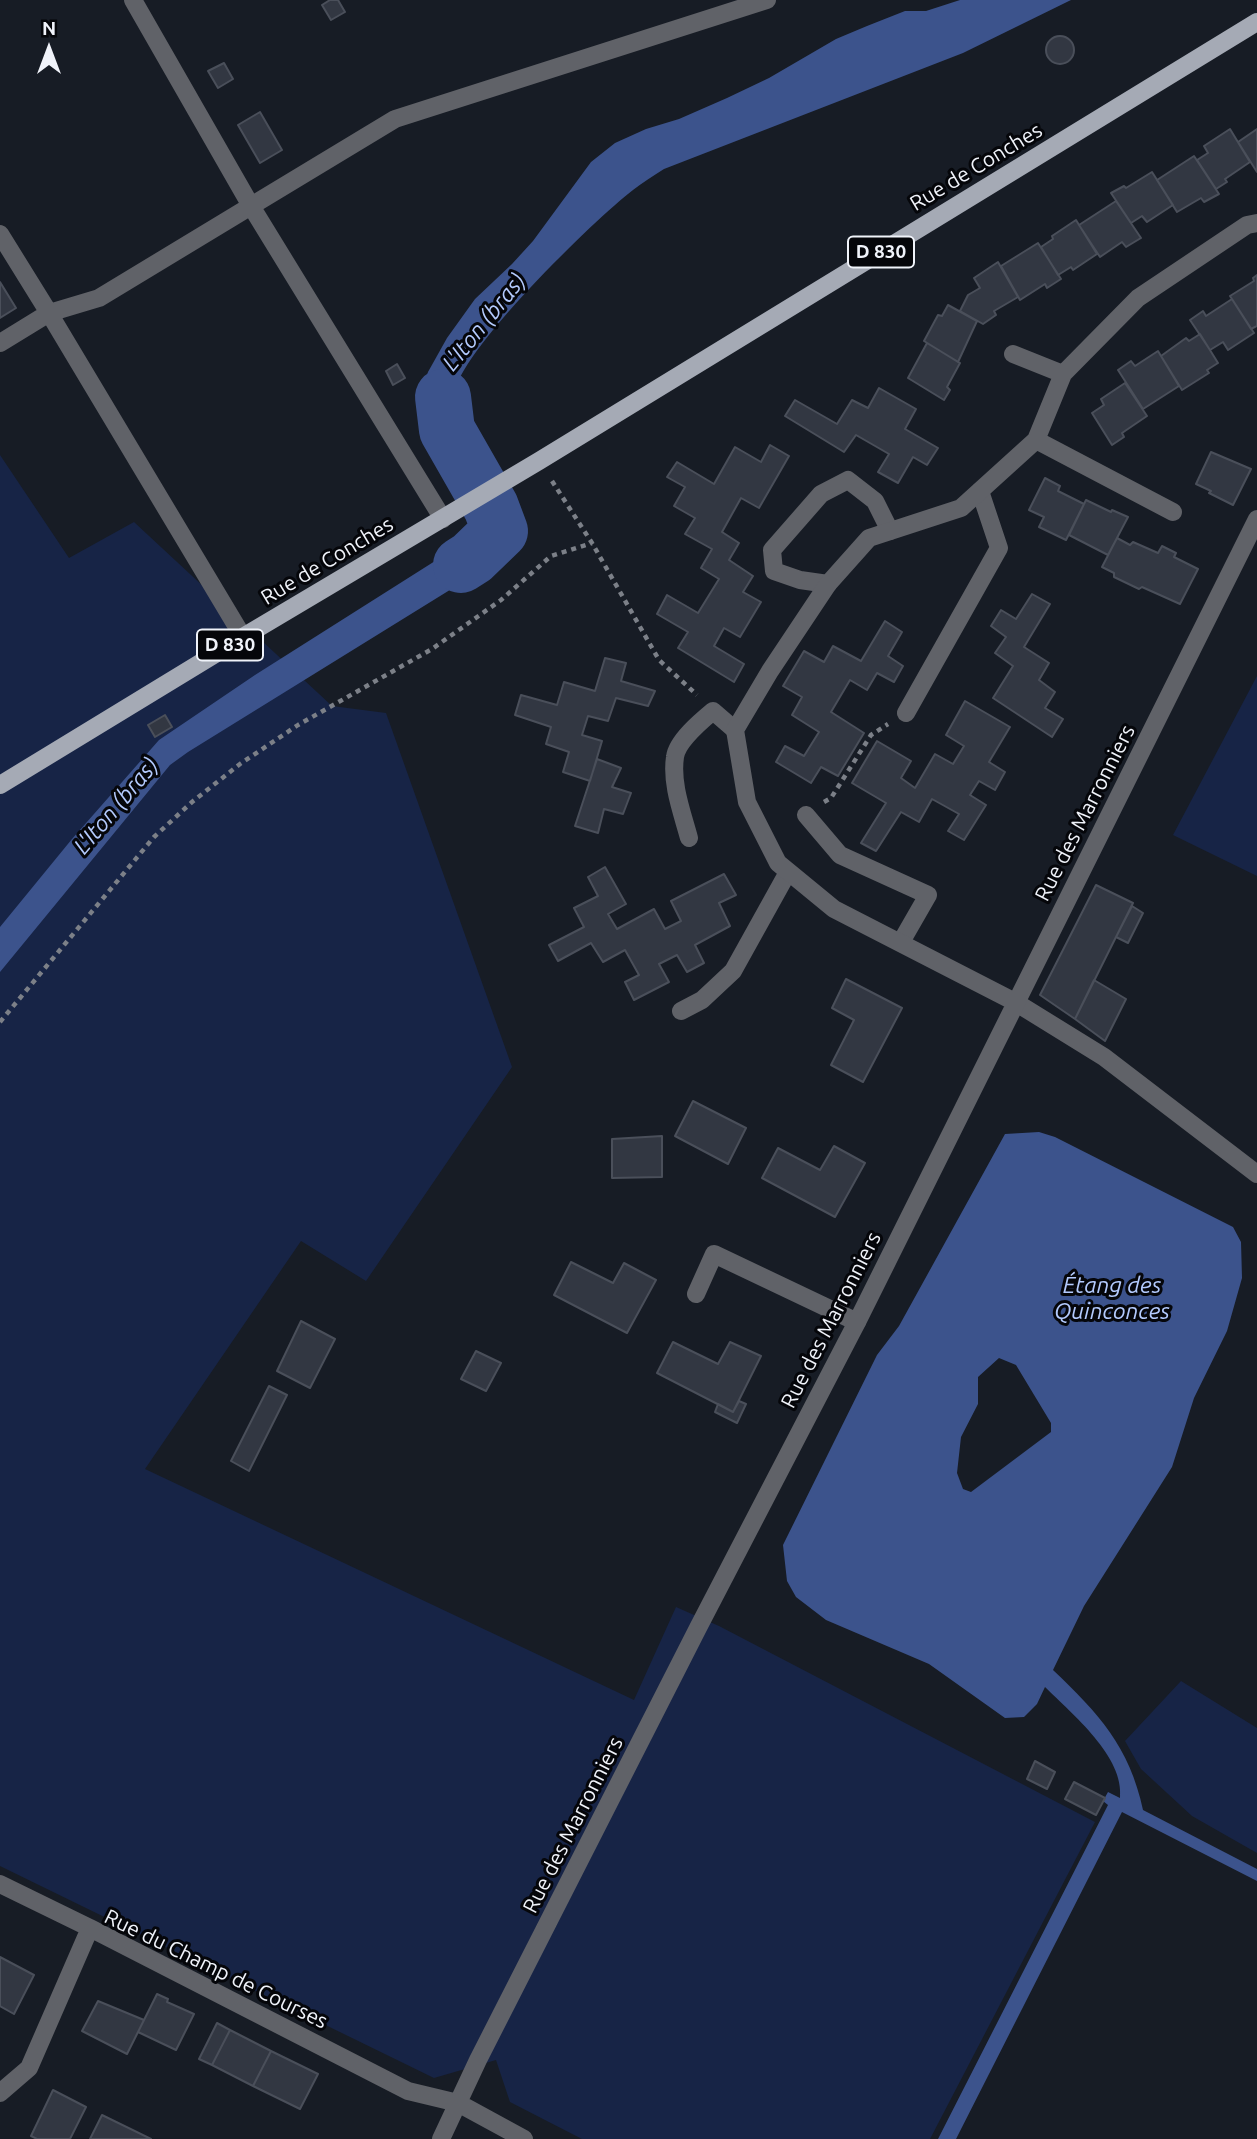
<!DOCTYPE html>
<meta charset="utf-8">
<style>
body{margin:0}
#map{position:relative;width:1257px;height:2139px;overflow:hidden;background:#171c25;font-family:Ubuntu,sans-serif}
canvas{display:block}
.north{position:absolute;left:14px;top:14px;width:70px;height:70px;-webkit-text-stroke:5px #05060a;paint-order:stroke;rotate:0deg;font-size:19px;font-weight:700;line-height:28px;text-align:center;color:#f0f3fa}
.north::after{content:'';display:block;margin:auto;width:24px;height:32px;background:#f0f3fa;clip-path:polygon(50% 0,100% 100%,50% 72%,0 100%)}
</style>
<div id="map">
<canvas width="1257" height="2139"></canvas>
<div class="north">N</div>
</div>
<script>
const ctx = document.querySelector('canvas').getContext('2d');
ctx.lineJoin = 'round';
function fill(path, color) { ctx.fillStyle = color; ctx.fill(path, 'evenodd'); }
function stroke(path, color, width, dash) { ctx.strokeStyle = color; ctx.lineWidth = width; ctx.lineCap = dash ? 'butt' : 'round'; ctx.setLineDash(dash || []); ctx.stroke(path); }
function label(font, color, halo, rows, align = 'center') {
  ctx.font = font + ' Ubuntu,sans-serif'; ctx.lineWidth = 6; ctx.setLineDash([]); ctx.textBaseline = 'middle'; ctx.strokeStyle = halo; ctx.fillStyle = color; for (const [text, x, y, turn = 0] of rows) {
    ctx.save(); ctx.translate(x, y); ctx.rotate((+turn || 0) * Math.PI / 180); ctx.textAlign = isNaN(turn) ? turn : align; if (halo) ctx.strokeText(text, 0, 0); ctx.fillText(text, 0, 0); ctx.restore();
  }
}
fill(new Path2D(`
 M0,455L69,558L134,522L332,706L386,713L512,1067L366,1281L301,1241L145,1469L634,1700L676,1607L719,1626L1095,1822L930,2139H582L510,2102L496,2060L434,2078L0,1866Z
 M1257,676V876L1173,835Z
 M1181,1681L1257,1728V1853L1192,1816L1141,1769L1125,1741Z`), '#172446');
fill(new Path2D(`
 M960,0H1071L963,53L664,169C653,176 642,183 633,190C596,218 456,354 454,396C453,418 472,441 482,460L457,475L440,449L425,381L428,372L447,338L475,299L512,264L533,241L591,162L615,143L646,129L679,119L727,98L769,78L836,39L867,26L905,11H926Z
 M502,501L517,518L508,554L188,752L170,765L0,972V927L72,839L159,740L255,675L484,530L478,515Z
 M1039,1132L1055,1137L1233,1227L1241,1242L1242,1278L1227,1331L1194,1398L1172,1467L1084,1606L1053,1670C1099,1714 1129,1746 1143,1810L1257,1869V1881L1122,1812L956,2139H938L1108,1805L1103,1801L1108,1792L1120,1798C1125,1757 1072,1714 1045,1687L1037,1704L1024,1717L1005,1718L929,1664L826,1620L796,1597L787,1581L783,1545L877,1355L899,1326L1005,1134ZM999,1358L1016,1365L1051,1423V1432L971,1492L963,1489L957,1473L961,1437L978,1404V1377Z`), '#3c538c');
stroke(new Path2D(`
 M443,397L447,430L491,507L500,531L472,558L461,565`), '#3c538c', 56);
const building = new Path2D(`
 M330,0H338L345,12L331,20L322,5Z
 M1046 50a14 14 0 1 1 28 0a14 14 0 1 1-28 0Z
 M224,63L233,79L218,88L208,71Z
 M260,112L282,150L260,163L238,125Z
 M1230,129L1250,162L1225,179L1227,182L1216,189L1197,160L1208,153L1204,146Z
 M1257,129V172L1238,142Z
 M1194,156L1219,194L1204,202L1201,198L1177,212L1157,180Z
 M1152,172L1173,205L1147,222L1142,216L1131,223L1111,193L1124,186L1126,188Z
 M1116,201L1141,238L1126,247L1122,242L1100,257L1079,225Z
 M1076,220L1097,254L1073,270L1071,267L1058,275L1041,247L1053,239L1052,236Z
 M1038,243L1061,279L1047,288L1045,284L1020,300L1001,266Z
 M998,262L1018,297L994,311L996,315L983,324L960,311L968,295L980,288L974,278Z
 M1257,275V326L1251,329L1230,296L1254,281L1253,278Z
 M0,282L16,308L0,318Z
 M1232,299L1254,333L1228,350L1223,342L1210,350L1190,320L1203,311L1206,316Z
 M948,305L977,321L958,362L924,341L938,315L942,316Z
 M1200,334L1218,363L1207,370L1209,373L1182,390L1161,356L1186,338L1189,341Z
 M927,343L960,363L947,387L950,390L944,400L908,378Z
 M1158,351L1179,386L1143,409L1118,370L1131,361L1135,366Z
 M397,364L405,378L393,385L386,371Z
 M1125,383L1147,416L1122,433L1124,437L1112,445L1092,413L1104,405L1101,399Z
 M879,388L916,409L905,429L938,448L927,465L913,457L898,483L878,472L889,454L856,435L844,452L785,416L795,400L837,424L852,400L868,408Z
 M770,445L789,456L759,508L741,498L722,532L739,543L729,560L753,576L743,592L761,602L740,637L724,628L714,646L744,664L734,682L678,648L688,632L657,614L667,595L698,613L719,579L701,568L712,549L685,534L695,518L674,506L685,487L667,477L677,462L714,484L735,447L761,462Z
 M1211,452L1251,469L1233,505L1209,493L1211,491L1196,484Z
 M1045,478L1060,486L1058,491L1084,504L1066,540L1039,527L1044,517L1029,510Z
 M1086,500L1111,512L1112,510L1128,517L1108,555L1069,535Z
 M1117,538L1130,545L1133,542L1158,553L1162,546L1176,553L1174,557L1198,569L1180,604L1142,587L1139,589L1114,577V573L1102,567Z
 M1032,594L1050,604L1024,647L1049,663L1039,680L1055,692L1045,708L1063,719L1052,737L993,698L1013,666L995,653L1006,637L991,626L1001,610L1016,619Z
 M885,621L902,632L888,656L903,666L894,682L877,673L867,690L850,680L831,712L864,733L838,776L821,767L811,783L776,762L785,746L804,756L819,732L792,715L802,697L783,686L804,651L824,662L833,646L861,661Z
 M605,658L626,663L621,681L655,691L648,706L616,698L608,721L588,716L582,735L602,741L590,781L563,772L569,752L546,744L551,727L515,715L521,695L557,705L564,682L595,691Z
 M965,701L1010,727L989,762L1005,772L995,790L979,781L970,795L986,805L964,840L948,831L959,814L932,799L919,822L901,812L876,851L861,843L886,803L852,783L877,741L911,761L901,778L915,788L935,754L953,764L964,746L946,735Z
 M165,715L172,727L155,737L148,725Z
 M597,759L621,768L612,787L631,793L623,814L604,809L598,833L575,826Z
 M605,867L626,904L608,914L617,929L654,909L665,929L681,921L671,901L724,874L736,895L719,903L730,926L695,945L704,963L687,972L677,955L659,964L669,982L634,1000L625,982L639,975L625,950L603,962L591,943L558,961L549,945L584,927L574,908L598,896L588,877Z
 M1096,885L1133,903L1075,1019L1040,995Z
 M1132,906L1143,913L1128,943L1116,937Z
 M846,979L902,1008L863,1082L831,1065L854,1020L832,1008Z
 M1094,980L1126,999L1105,1041L1075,1019Z
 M693,1101L746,1128L728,1164L675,1136Z
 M662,1136V1177L612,1178V1139Z
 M834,1146L865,1163L835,1217L762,1178L778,1148L820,1170Z
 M571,1262L613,1283L624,1263L656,1280L627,1333L554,1295Z
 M301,1321L335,1339L310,1388L277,1371Z
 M673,1342L718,1364L730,1342L761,1356L733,1412L657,1373Z
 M476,1351L501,1363L486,1391L461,1379Z
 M269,1386L287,1395L249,1471L231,1461Z
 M739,1401L746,1404L737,1423L715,1412L718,1404L733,1412Z
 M1035,1761L1055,1772L1047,1789L1027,1779Z
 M1074,1782L1105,1798L1096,1815L1065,1799Z
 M0,1957L34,1975L14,2014L0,2006Z
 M157,1994L168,1999L167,2002L194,2014L176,2050L138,2032Z
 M98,2001L144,2020L127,2054L82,2031Z
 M217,2023L230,2030L212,2065L199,2059Z
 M230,2030L271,2051L253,2086L212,2065Z
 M271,2051L318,2074L300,2109L253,2086Z
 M53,2090L86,2107L70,2139H37L31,2136Z
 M102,2115L151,2139H90Z`);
fill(building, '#323742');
stroke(building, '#4a4f5a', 2);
stroke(new Path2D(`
 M552,481L592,543L659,660L697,695
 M824,802L831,798L871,735L888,724
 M0,1022L154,837L192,802L240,764L298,725L432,649L501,600L551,556L592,543`), '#7c8088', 4.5, [5, 5]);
stroke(new Path2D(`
 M133,0L251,206L395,119L767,0
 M0,234L49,313L0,343
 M828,584L800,580L774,571L772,550L821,494L848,480L875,501L890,531
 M243,637L49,313L99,298L251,206L443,519
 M906,713L999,548L980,491
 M806,815L840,855L928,895L901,942
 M689,838C682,812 671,784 675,757C677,741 701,721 713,711L735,730
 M1015,1002L1104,1057L1257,1174
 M681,1011L702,1000L733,971L788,872
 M696,1294L714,1254L857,1322`), '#606268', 18);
stroke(new Path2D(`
 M1013,354L1063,374
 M1036,440L1173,512
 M1015,1002L834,909L778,863L747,802L735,730L770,671L828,584L869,538L961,508L1036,440L1063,374L1138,298L1247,225L1257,223
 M0,1884L90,1928
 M0,2093L29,2068L90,1928L408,2091L458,2103L524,2139
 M441,2139L478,2060L699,1626L857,1322L1257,519`), '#606268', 18);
stroke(new Path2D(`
 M0,785L243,637L539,461L1257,22`), '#a5aab5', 18);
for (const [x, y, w] of [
 [881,252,66],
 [230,645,66]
]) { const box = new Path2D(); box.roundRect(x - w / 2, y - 15.5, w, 31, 5); ctx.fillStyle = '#05060a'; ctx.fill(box); stroke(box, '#f0f3fa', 2); }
label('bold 19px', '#f0f3fa', null, [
 ["D 830",881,252],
 ["D 830",230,645]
]);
label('21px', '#f0f3fa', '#05060a', [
 ["Rue de Conches",976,167,-31],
 ["Rue de Conches",327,561,-31],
 ["Rue des Marronniers",1085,813,-63],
 ["Rue des Marronniers",831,1320,-63],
 ["Rue des Marronniers",573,1825,-63],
 ["Rue du Champ de Courses",216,1969,26]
]);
label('italic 23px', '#b3cafd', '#05060a', [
 ["L'Iton (bras)",484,322,-51],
 ["L'Iton (bras)",116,806,-50],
 ["Étang des",1112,1285],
 ["Quinconces",1112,1311]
]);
</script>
